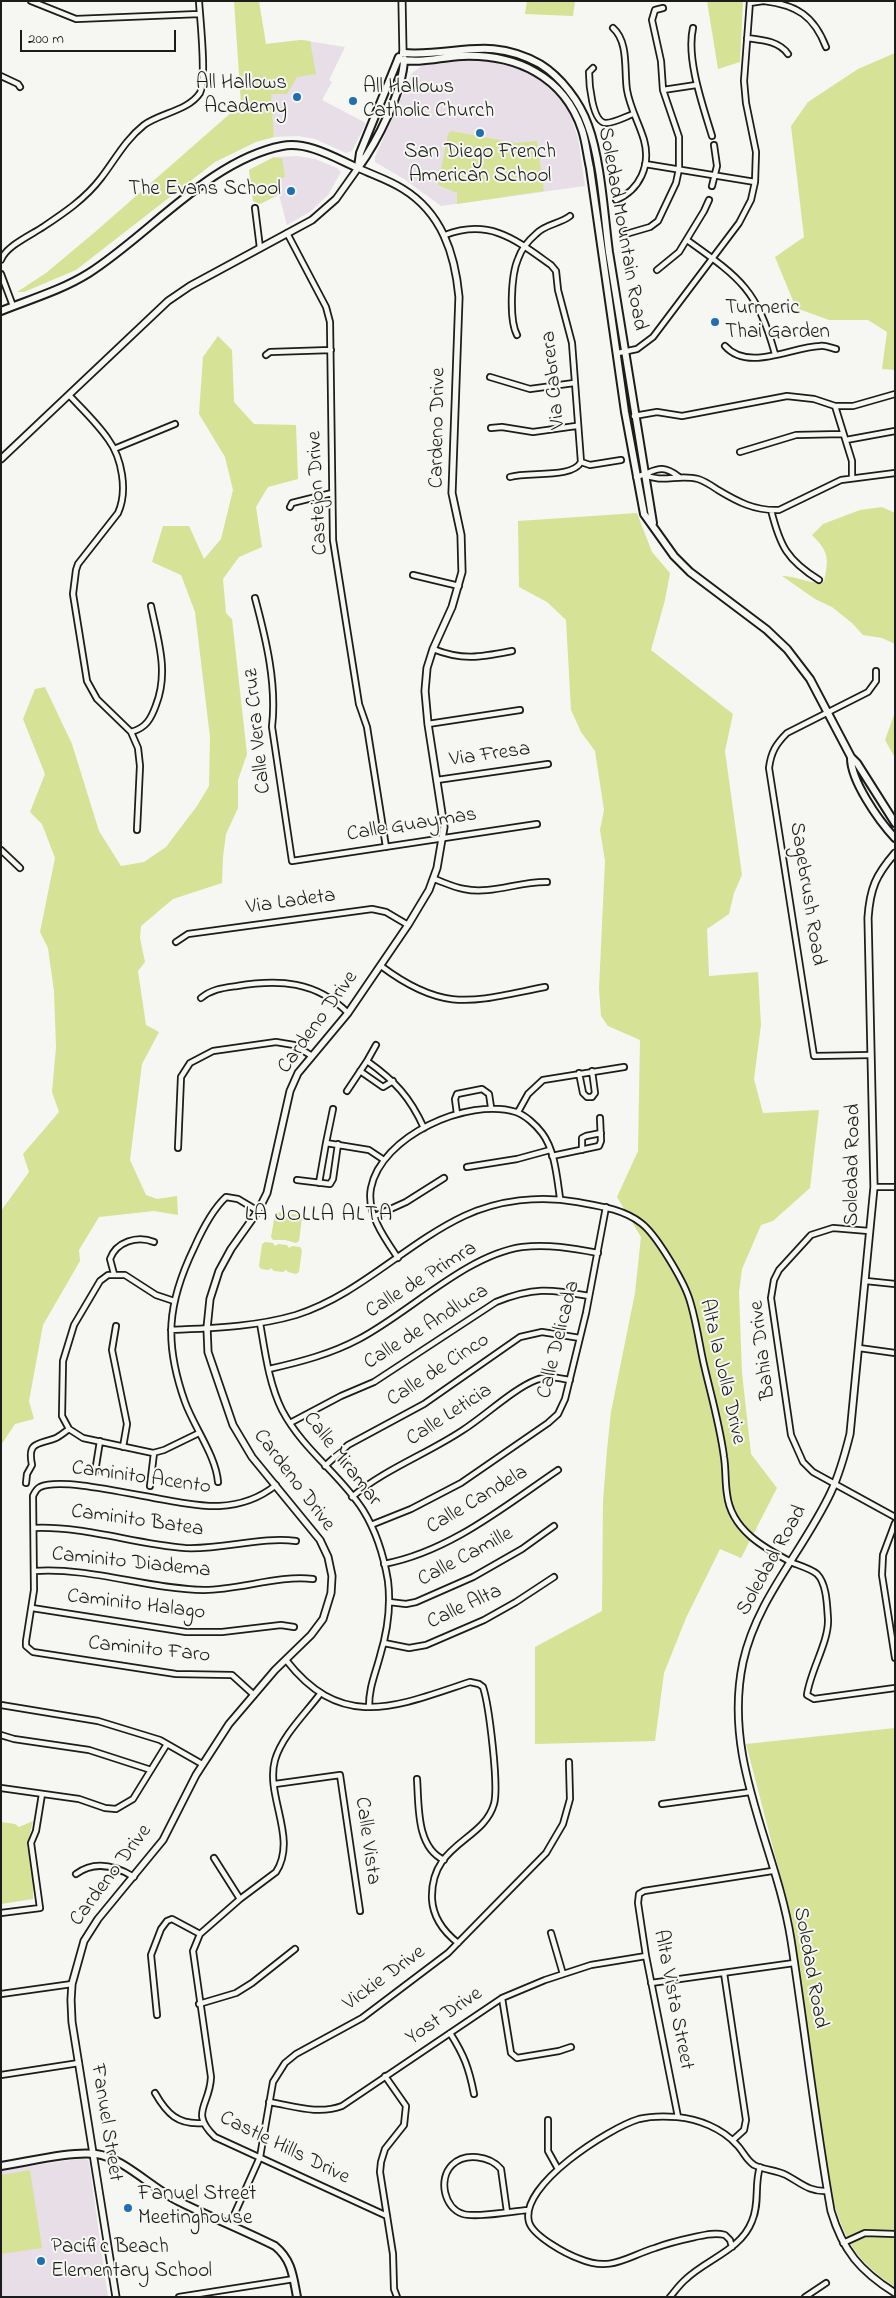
<!DOCTYPE html>
<style>
body{margin:0}
#map{position:relative;width:896px;height:2298px;overflow:hidden;background:#f6f6f2;font-family:"Indie Flower",sans-serif}
canvas{display:block}
.frame{position:absolute;inset:0;border:2px solid #1c1c1c;pointer-events:none}
.scale{position:absolute;left:20px;top:30px;width:156px;height:22px;box-sizing:border-box;border:2px solid #1c1c1c;border-top:0;padding-left:6px;font-size:15px;line-height:18px;white-space:nowrap;color:#1c1c1c;-webkit-text-stroke:4px #f6f6f2;paint-order:stroke}
</style>
<div id="map">
<canvas width="896" height="2298"></canvas>
<div class="frame"></div>
<div class="scale">200 m</div>
</div>
<script>
const ctx = document.querySelector('canvas').getContext('2d');
ctx.lineJoin = 'round';
function fill(path, color) { ctx.fillStyle = color; ctx.fill(path, 'evenodd'); }
function stroke(path, color, width, dash) { ctx.strokeStyle = color; ctx.lineWidth = width; ctx.lineCap = dash ? 'butt' : 'round'; ctx.setLineDash(dash || []); ctx.stroke(path); }
function label(font, color, halo, rows, align = 'center') {
  ctx.font = font + ' "Indie Flower",sans-serif'; ctx.lineWidth = 4; ctx.setLineDash([]); ctx.textBaseline = 'middle'; ctx.strokeStyle = halo; ctx.fillStyle = color; for (const [text, x, y, turn = 0] of rows) {
    ctx.save(); ctx.translate(x, y); ctx.rotate((+turn || 0) * Math.PI / 180); ctx.textAlign = isNaN(turn) ? turn : align; if (halo) ctx.strokeText(text, 0, 0); ctx.fillText(text, 0, 0); ctx.restore();
  }
}
fill(new Path2D(`
 M301,40L345,47L329,80L332,82L322,100L366,123L352,151L346,153L315,139L298,136L274,137L266,44Z
 M464,59H497L522,67L557,94L569,112L578,138L585,186L441,206L404,179L375,162V157L412,73L423,65Z
 M298,156L315,159L337,168L341,172L328,195L311,211L287,225L279,195L260,204L253,201L249,170L274,157Z
 M85,2158L89,2162L108,2297H1V2170Z`), '#e8dee7');
fill(new Path2D(`
 M234,1H259L266,44L301,40L310,41L316,74L297,77L287,94H271L274,137L256,142L215,162L76,270L24,292H17L46,273L95,232L241,104Z
 M527,1H575L573,16L525,14Z
 M707,1H743L740,62L718,69Z
 M895,53V370L882,369L887,332L868,320H829L796,308L775,257L804,237L791,126L808,102L858,69Z
 M451,131L516,143L537,141L544,191L457,204V193L438,185L448,134Z
 M274,157L275,158H282L285,177L278,179L276,172L279,194L260,204L253,201L249,170Z
 M218,336L232,350L234,402L254,424L296,425L298,479L268,487L256,507L262,547L239,557L223,579L226,613L232,619L247,754L238,780V808L226,834L223,857L222,883L173,899L141,926L140,938L145,962L138,971L146,1025L159,1032L142,1064L130,1160L146,1195L157,1199L177,1196L178,1215L154,1211L99,1217L79,1250L80,1261L43,1325L29,1401L34,1419L15,1424L1,1445V1211L29,1172L23,1154L59,1112L52,1092L56,1047L54,991L48,948L40,932L55,858L42,824L30,812L45,774L23,719L35,689L45,687L72,744L99,831L121,866L144,862L166,847L197,806L209,786L210,737L195,612L181,575L152,562L163,526H189L204,559L221,539L233,490L225,457L199,414L203,357Z
 M882,507L895,513V644L882,638L863,635L852,623L832,607L815,599L782,576C798,576 809,585 824,582C829,558 829,552 812,535L823,524L860,510Z
 M637,513L652,552L670,573L665,600L651,650L733,714L725,751L742,875L734,893L729,914L707,929L709,976L758,972L761,1025L754,1079L763,1113L819,1110L810,1188L773,1221L761,1225L742,1269L739,1292L742,1373L751,1454L777,1488L741,1558L720,1549L686,1618L664,1673L655,1741L535,1744V1647L602,1611L603,1501L607,1450L611,1412L635,1293L641,1237L617,1197L638,1151L640,1040L608,1026L601,1016L599,989L605,861L600,830L604,810L595,751L581,732L571,710L566,620L547,602L519,587L518,521Z
 M895,712V758L885,740Z
 M277,1212L286,1213L288,1215L291,1214L300,1215L302,1218L299,1241L296,1243L285,1240H273L271,1237L275,1214Z
 M265,1242L273,1243L275,1246L278,1244L287,1245L289,1248L292,1246L300,1247L302,1250L299,1272L296,1274L288,1272L286,1270L283,1272L274,1271L271,1268L269,1270L261,1269L259,1266L262,1244Z
 M895,1728V2287C854,2260 845,2240 831,2194L798,1959L784,1890L746,1744Z
 M33,1821L27,1846L33,1869V1899L1,1904V1822L15,1824L19,1827Z
 M30,2170L42,2248L1,2254V2175Z`), '#d6e295');
const minor = new Path2D(`
 M31,1L76,19L199,14
 M764,1C797,5 814,16 826,47
 M750,3L763,1
 M613,28C629,42 624,71 627,90C630,108 639,123 644,140C651,165 640,190 616,200
 M693,28C686,59 703,106 712,136
 M747,38C762,40 779,41 788,54
 M593,68L589,72C589,82 592,123 606,123C614,123 625,117 633,114
 M1,76L18,84L20,87
 M663,90L696,85
 M645,164L755,182
 M712,186L717,166L714,145
 M255,208L260,248
 M287,233L326,307L330,322L333,540L359,704L367,727L386,847
 M626,234L650,227L658,221L676,183L679,169V137L663,90L661,61L652,20L655,10L663,8
 M445,235C490,218 516,240 551,265L556,271L558,290L572,343L581,462
 M687,240C740,278 757,289 775,354
 M1,260C6,246 31,235 43,227C64,213 85,199 101,178C115,160 125,140 144,125C160,113 188,111 200,93C207,79 200,19 199,1
 M657,270L679,252L704,211L709,200
 M1,274L13,306
 M517,335C509,320 511,275 518,259C521,250 529,240 536,234C545,224 560,224 570,216
 M725,346C748,372 791,347 820,346C825,345 831,348 836,349
 M618,353L637,349L653,337L739,223L751,200L755,182L756,152L746,103L744,81L750,1
 M266,355L270,352L331,350
 M490,377L530,389L574,383
 M69,395C82,409 97,423 108,439C122,458 128,491 118,513L78,564L76,570L73,594L87,681L97,699L131,732L138,748L140,766L137,830
 M835,406L852,461V478
 M634,416L657,412L682,416L787,396L814,399L835,406H853L895,394
 M491,428L502,427L533,432L576,426
 M846,440L895,431
 M114,449L175,424
 M740,452L796,435L843,434
 M581,462L590,465L621,460
 M645,475C661,483 680,474 698,479C705,481 712,486 718,490C738,502 755,511 779,510L841,480L895,473
 M510,477C528,471 572,479 581,462
 M636,477C655,472 660,462 679,477
 M290,507L292,503L332,493
 M771,510C780,546 787,560 819,580
 M413,575L459,586
 M255,598C266,639 277,684 272,727L292,861L537,824
 M433,649C463,661 481,657 512,651
 M428,724L520,710
 M131,732C146,728 151,719 156,705C169,672 158,640 151,606
 M437,780L548,764
 M1,850L20,868
 M434,879C443,882 453,887 464,889C491,895 520,881 547,882
 M176,942L188,934L372,909L386,912L408,925
 M381,966C445,1014 473,1001 545,987
 M201,998C212,989 223,988 237,986C279,979 316,981 348,1013
 M376,1045L367,1061C395,1081 410,1097 424,1128
 M871,1055L814,1056L769,768C771,752 776,744 787,733L868,692L876,681V671
 M360,1071L383,1087L393,1081
 M579,1073L583,1093L587,1097H592L595,1093L592,1071
 M347,1091L367,1061
 M518,1112L528,1094L543,1080L624,1067
 M457,1114L455,1099L457,1094L482,1089L489,1094L491,1107
 M326,1143L333,1109
 M178,1148L181,1077L190,1063L213,1051L276,1042L294,1045L312,1056
 M582,1150V1138L586,1136L601,1133
 M552,1156L599,1146L601,1141L600,1118
 M467,1167L517,1159L550,1150
 M297,1180L330,1184L333,1179L338,1144
 M319,1183L326,1143L369,1150L384,1160
 M874,1187H895
 M375,1216L406,1202L444,1178
 M869,1231L833,1228L811,1235L779,1270L774,1280L771,1298L791,1435L803,1462L813,1472L895,1517
 M398,1258C385,1239 366,1213 371,1188C381,1136 468,1097 516,1112C525,1115 536,1125 542,1133C555,1150 557,1178 560,1198
 M114,1274L110,1259C116,1242 137,1235 154,1242
 M866,1281L895,1284
 M174,1301L156,1295L125,1275H108L100,1281L74,1325L63,1361L62,1416L69,1429L83,1438L153,1453L164,1450L199,1433
 M260,1323C265,1352 269,1384 282,1410C303,1450 340,1474 363,1510C376,1531 384,1557 388,1581C391,1606 387,1633 380,1656C375,1675 369,1687 369,1707
 M116,1326L112,1350L127,1424L123,1447
 M171,1330C213,1328 255,1327 296,1315C359,1295 405,1244 464,1216C498,1200 540,1195 577,1202C599,1206 623,1209 641,1223C656,1234 683,1280 689,1298C696,1319 699,1343 704,1365C711,1395 720,1426 724,1457C726,1470 725,1482 727,1494C731,1530 764,1548 793,1563C801,1566 811,1569 817,1574C827,1584 827,1606 828,1619C829,1642 810,1671 807,1695L814,1699L895,1688
 M859,1348L895,1353
 M269,1369C300,1362 331,1354 359,1339C409,1313 466,1255 522,1247C548,1244 572,1248 598,1253
 M290,1423L341,1396L374,1382L496,1302C533,1287 550,1289 589,1296
 M325,1466L348,1445L424,1404L520,1337L542,1332L580,1338
 M95,1472L100,1441
 M218,1482C216,1456 194,1427 185,1402C164,1343 167,1304 194,1248C202,1230 212,1210 226,1197L238,1199L258,1211
 M26,1483L27,1474L32,1465C27,1441 38,1445 56,1438C60,1436 65,1432 69,1429
 M150,1486L154,1453
 M352,1497C385,1469 427,1454 463,1430C485,1416 513,1389 536,1380C547,1375 558,1378 570,1380
 M895,1523L883,1555L882,1575L895,1658
 M371,1525L411,1509L461,1483L548,1423L558,1414L565,1399L586,1313L606,1207
 M34,1528C85,1526 134,1544 185,1548C222,1550 262,1536 296,1541
 M384,1564C449,1552 505,1506 558,1470
 M34,1571C91,1567 147,1589 204,1590C240,1590 278,1575 313,1579
 M389,1602L406,1604L416,1602L473,1577L522,1549L554,1526
 M32,1608L186,1632H222L281,1625L294,1627
 M384,1643L409,1648L426,1645L484,1620L516,1602L554,1577
 M286,1660C342,1732 397,1706 470,1682L479,1684L483,1687C489,1705 499,1786 494,1804C483,1842 430,1843 432,1899C433,1918 444,1932 458,1943
 M320,1694C305,1714 282,1736 275,1760C265,1796 298,1838 276,1872L240,1899L200,1934L193,1951L211,2077C210,2106 189,2112 215,2137L387,2216
 M254,1695L232,1675L176,1674L33,1652L26,1646V1641L34,1590L33,1496C35,1492 36,1489 40,1487C69,1474 177,1508 219,1506C239,1505 260,1498 276,1485
 M1,1705L98,1721L160,1740L202,1764
 M1,1735L14,1739L89,1750L151,1770
 M417,1779C419,1806 416,1847 444,1860
 M275,1784L340,1775L360,1911
 M1,1788L79,1799L105,1808L116,1809L133,1799L167,1744
 M662,1804L750,1792
 M214,1858L240,1899
 M76,1874C95,1860 116,1866 134,1877
 M1,1913L40,1908L31,1843L36,1831L42,1794
 M551,1933L563,1974
 M724,1973L746,2120L744,2130L733,2140
 M651,1983L794,1963
 M1,1994L72,1984
 M502,1998L511,2053L517,2058L559,2051L571,2047
 M199,2004L236,1993L252,1983L295,1949
 M157,2015L151,1955L161,1929L167,1921L172,1919L200,1934
 M450,2033C464,2055 469,2068 474,2094
 M1,2075L79,2063
 M385,2076L406,2106L404,2125L385,2149L381,2162L380,2172L393,2254L394,2289L397,2297
 M155,2093C167,2114 178,2125 203,2123
 M269,2102C294,2106 318,2115 342,2106L502,1998L545,1980L591,1965L646,1956
 M678,2117L646,1956L638,1903L639,1894L644,1891L772,1871
 M548,2120V2151L558,2169
 M507,2212L501,2169C490,2156 465,2152 452,2165C438,2179 444,2208 463,2214C476,2218 513,2211 528,2210
 M230,2224L260,2157L273,2082L285,2063L296,2054L362,2018L448,1953L546,1853L563,1824L570,1799L569,1762
 M843,2243L865,2233L895,2234
 M732,2247L730,2240L725,2235C715,2232 704,2235 695,2237C681,2240 668,2243 655,2248C626,2257 611,2272 580,2259C566,2254 533,2236 529,2222C519,2185 609,2128 639,2119C651,2116 664,2116 677,2117C698,2119 722,2128 737,2145C743,2151 746,2160 754,2165C764,2170 776,2170 786,2175C801,2183 809,2192 827,2191
 M179,2297L294,2279
 M670,2297C675,2291 680,2284 686,2279C707,2259 741,2250 752,2221C760,2203 754,2185 760,2167
 M805,2297L826,2283`);
const tertiary = new Path2D(`
 M402,1L403,53
 M1,459L168,301L190,286L312,220L336,199L358,168C373,175 389,180 403,189C442,213 455,254 459,297L452,493L461,535L462,572L452,607L433,649L427,668L425,691L428,724L444,827L437,868L429,890L408,925L348,1013L298,1073L290,1091L267,1193L258,1211L231,1249L219,1271L210,1299L207,1328L208,1352L233,1425L252,1457L320,1540L328,1557L332,1576L331,1593L323,1619L311,1635L275,1670L229,1724L196,1775L163,1840L98,1919L84,1941L72,1984L71,2000L72,2022L116,2297
 M895,853C876,875 870,888 868,918L874,1187L850,1434C845,1454 840,1473 831,1492C804,1550 757,1598 743,1662C722,1761 776,1845 791,1940C805,2030 815,2121 831,2211C843,2251 860,2271 895,2293`);
const secondary = new Path2D(`
 M403,53C455,57 488,35 540,64C561,77 580,102 588,125C601,160 604,214 609,252C624,342 638,433 653,523
 M398,59C420,64 440,57 462,56C516,54 564,76 582,130C586,142 587,155 590,168L625,412L644,514L674,556L690,572L767,630L787,649L810,679L851,757L857,763L895,823
 M358,167L360,153L399,57
 M358,168C377,142 403,91 404,59
 M1,311C31,299 62,290 89,273C149,235 210,160 282,146C308,141 335,158 358,168
 M851,757C850,780 879,821 895,838
 M1,2166C28,2162 69,2151 96,2154C122,2157 153,2189 178,2201C210,2217 243,2230 275,2246C292,2260 293,2276 297,2297`);
stroke(minor, '#1c1c1c', 8);
stroke(tertiary, '#1c1c1c', 9);
stroke(secondary, '#1c1c1c', 10);
stroke(minor, '#f6f6f2', 4.5);
stroke(tertiary, '#f6f6f2', 5.5);
stroke(secondary, '#f6f6f2', 6);
for (const [x, y, r, color] of [
 [297,97,5,"#1f6fb2"],
 [353,101,5,"#1f6fb2"],
 [480,133,5,"#1f6fb2"],
 [291,191,5,"#1f6fb2"],
 [715,322,5,"#1f6fb2"],
 [128,2208,5,"#1f6fb2"],
 [41,2261,5,"#1f6fb2"]
]) { const dot = new Path2D(); dot.arc(x, y, r, 0, 2 * Math.PI); ctx.fillStyle = color; ctx.fill(dot); stroke(dot, '#f6f6f2', 2); }
label('21px', '#1c1c1c', '#f6f6f2', [
 ["All Hallows",287,85,"right"],
 ["Academy",287,109,"right"],
 ["All Hallows",363,89],
 ["Catholic Church",363,113],
 ["San Diego French",480,154,"center"],
 ["American School",480,178,"center"],
 ["The Evans School",281,191,"right"],
 ["Turmeric",725,310],
 ["Thai Garden",725,334],
 ["Fanuel Street",138,2196],
 ["Meetinghouse",138,2220],
 ["Pacific Beach",51,2249],
 ["Elementary School",51,2273]
], 'left');
label('21px', '#1c1c1c', '#f6f6f2', [
 ["Soledad Mountain Road",621,229,80],
 ["Via Cabrera",555,380,-96],
 ["Cardeno Drive",439,428,-89],
 ["Castejon Drive",319,493,-93],
 ["Calle Vera Cruz",259,731,-96],
 ["Via Fresa",490,756,-8],
 ["Calle Guaymas",412,826,-9],
 ["Sagebrush Road",806,894,81],
 ["Via Ladeta",291,903,-8],
 ["Cardeno Drive",319,1023,-54],
 ["Soledad Road",854,1165,-89],
 ["Calle de Primra",422,1281,-32],
 ["Calle de Andluca",427,1328,-32],
 ["Calle Delicada",560,1340,-76],
 ["Bahia Drive",764,1350,-97],
 ["Calle de Cinco",439,1371,-33],
 ["Alta la Jolla Drive",721,1372,77],
 ["Calle Leticia",450,1416,-33],
 ["Calle Miramar",341,1460,52],
 ["Caminito Acento",141,1479,8],
 ["Cardeno Drive",293,1481,53],
 ["Calle Candela",478,1501,-31],
 ["Caminito Batea",137,1522,8],
 ["Calle Camille",466,1558,-28],
 ["Soledad Road",773,1561,-61],
 ["Caminito Diadema",131,1564,6],
 ["Caminito Halago",136,1606,7],
 ["Calle Alta",465,1608,-25],
 ["Caminito Faro",149,1651,6],
 ["Calle Vista",366,1841,82],
 ["Cardeno Drive",112,1876,-53],
 ["Soledad Road",809,1968,80],
 ["Vickie Drive",385,1979,-36],
 ["Alta Vista Street",672,2000,79],
 ["Yost Drive",445,2017,-34],
 ["Fanuel Street",105,2123,81],
 ["Castle Hills Drive",284,2149,26]
]);
ctx.letterSpacing = '1px';
label('22px', '#1c1c1c', '#f6f6f2', [
 ["LA JOLLA ALTA",319,1216]
]);
ctx.letterSpacing = '0px';
</script>
